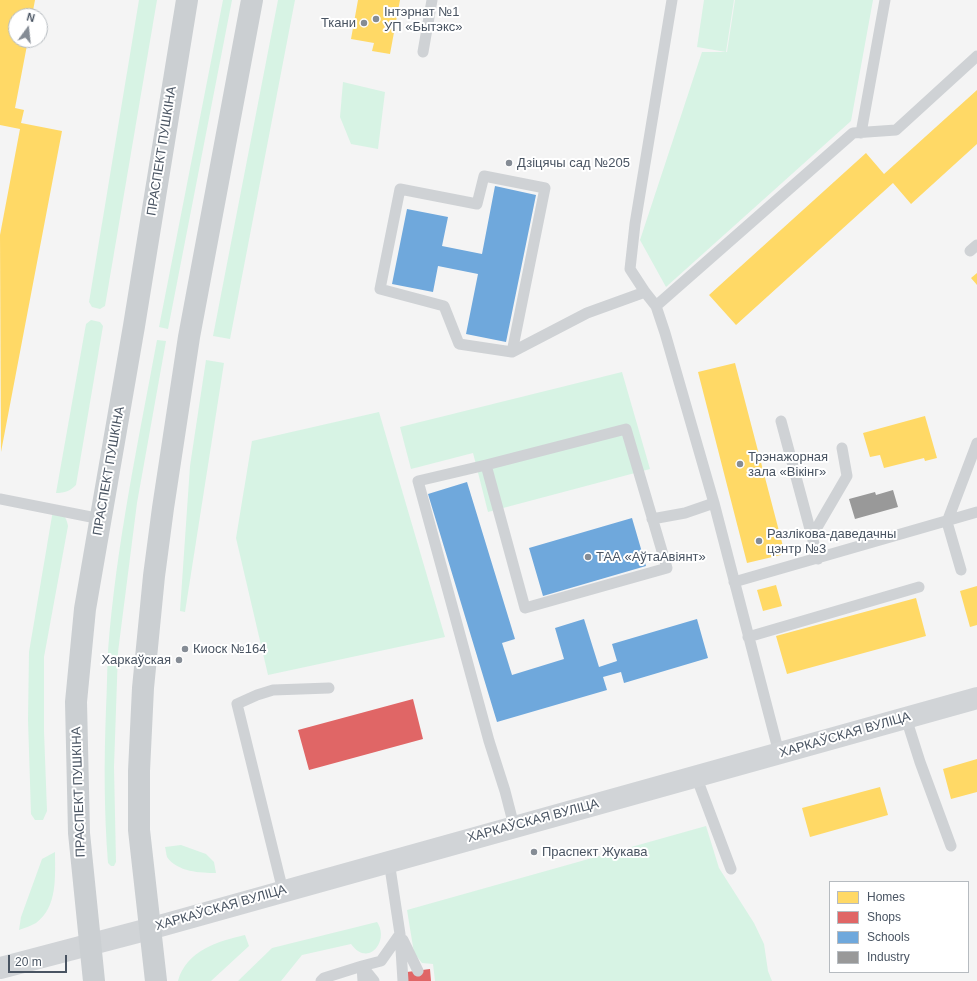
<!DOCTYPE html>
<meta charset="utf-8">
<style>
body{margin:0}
#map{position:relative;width:977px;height:981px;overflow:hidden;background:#f4f4f4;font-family:Helvetica,sans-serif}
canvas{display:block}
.legend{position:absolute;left:829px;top:881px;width:140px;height:92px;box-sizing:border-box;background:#fff;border:1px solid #b6bbc0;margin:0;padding:5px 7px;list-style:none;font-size:12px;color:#495462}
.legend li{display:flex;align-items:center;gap:8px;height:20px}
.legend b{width:20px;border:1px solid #b6bbc0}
.north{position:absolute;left:8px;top:8px;width:40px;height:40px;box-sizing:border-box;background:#fff;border:1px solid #b6bbc0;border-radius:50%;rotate:15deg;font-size:11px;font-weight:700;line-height:16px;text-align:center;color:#495462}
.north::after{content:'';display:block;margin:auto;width:14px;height:18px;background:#858c95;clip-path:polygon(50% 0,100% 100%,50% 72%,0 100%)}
.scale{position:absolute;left:8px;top:955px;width:59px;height:18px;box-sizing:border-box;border:2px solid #495462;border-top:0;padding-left:5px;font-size:12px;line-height:14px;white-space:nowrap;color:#495462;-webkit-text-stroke:3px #fff;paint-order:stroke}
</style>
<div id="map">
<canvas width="977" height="981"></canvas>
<ul class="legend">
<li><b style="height:11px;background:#ffd966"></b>Homes</li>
<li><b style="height:11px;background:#e06666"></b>Shops</li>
<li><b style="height:11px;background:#6fa8dc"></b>Schools</li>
<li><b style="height:11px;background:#999"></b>Industry</li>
</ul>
<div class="north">N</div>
<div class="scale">20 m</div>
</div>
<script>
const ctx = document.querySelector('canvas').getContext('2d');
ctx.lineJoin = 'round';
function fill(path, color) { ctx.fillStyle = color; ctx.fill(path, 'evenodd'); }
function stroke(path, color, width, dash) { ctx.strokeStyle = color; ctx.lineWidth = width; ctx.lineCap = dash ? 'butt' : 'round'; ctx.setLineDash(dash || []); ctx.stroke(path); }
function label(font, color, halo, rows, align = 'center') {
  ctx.font = font + ' Helvetica,sans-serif'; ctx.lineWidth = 4; ctx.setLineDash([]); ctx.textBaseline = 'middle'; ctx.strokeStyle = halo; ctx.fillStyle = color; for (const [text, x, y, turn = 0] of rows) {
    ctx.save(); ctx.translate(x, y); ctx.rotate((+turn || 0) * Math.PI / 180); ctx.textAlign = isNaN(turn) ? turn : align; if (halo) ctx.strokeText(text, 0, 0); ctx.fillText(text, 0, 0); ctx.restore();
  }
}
fill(new Path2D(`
 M139,0H157L105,306L100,309L92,307L89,302Z
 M223,0H232L168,329L159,327Z
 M278,0H295L230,339L213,336Z
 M704,0H734L726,52L697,47Z
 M735,0H873L851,121L666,287L640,240L702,52H727Z
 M343,82L385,92L378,149L351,144L340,117Z
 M91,320L100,322L103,326L76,485C70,491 65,493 56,493L86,324Z
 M157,340L166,341L137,503L118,652L114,767L116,862L114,866H111L108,863C104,812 104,761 106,709C107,690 107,670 108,651C116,546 138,443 157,340Z
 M206,360L224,363L185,612L180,611L190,466Z
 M622,372L650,469L488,512L473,453L411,469L400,427Z
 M379,412L445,637L268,675L236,538L252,441Z
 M53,510C63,514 66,515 68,526L44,657V731L47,811L43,820H35L31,814L28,720L29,652Z
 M706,826L719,868L754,923L764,944L768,971L772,981H435L433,964L422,963L414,953L407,910Z
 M181,845L206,854L214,862L216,873C201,873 177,872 167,857C166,854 166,850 165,847Z
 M55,852C55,876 58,907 36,923C31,926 24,928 19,930L21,917L42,859Z
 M377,922C390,941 368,968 351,944L302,955L281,981H238L272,948Z
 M245,935L249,946L211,981H178C186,951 218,941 245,935Z`), '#d7f3e4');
fill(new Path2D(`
 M0,0H35L32,16H16V40H28L15,108L24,110L21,123L62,131L1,452L0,235L20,129L0,125Z
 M358,0H400L390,54L372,51L374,43L351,39Z
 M977,90V144L911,204L893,183L736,325L709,295L866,153L884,174Z
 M977,273V285L971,278Z
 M735,363L785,554L747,563L698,372Z
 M925,416L937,458L925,461L924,458L884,468L880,455L870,457L863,433Z
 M776,585L782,606L763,611L757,590Z
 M977,586V625L970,627L960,591Z
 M916,598L926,636L787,674L776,636Z
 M977,759V792L951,799L943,769Z
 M880,787L888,815L810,837L802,808Z`), '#ffd966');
fill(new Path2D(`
 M413,699L423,739L309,770L298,730Z
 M430,969L431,981H407V972Z`), '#e06666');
fill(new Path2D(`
 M495,186L536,195L506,342L466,334L478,274L438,266L433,292L392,284L407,209L448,217L442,246L482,254Z
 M467,482L515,639L502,643L512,675L564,659L555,628L584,619L599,667L617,661L612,644L697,619L708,658L624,683L621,672L603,677L607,690L497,722L428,494Z
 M632,518L646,566L543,596L529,548Z`), '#6fa8dc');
fill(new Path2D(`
 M893,490L898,507L855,519L849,499L875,492L876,495Z`), '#999');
stroke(new Path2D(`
 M672,0L635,224L630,269L645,292L656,306L665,333L714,503L779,753
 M423,52L432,0
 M861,133L885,0
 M970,251L977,245
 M656,306L853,133L896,130L977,56
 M512,352L545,188L484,176L477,204L400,189L380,289L444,306L459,344L512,352L587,313L645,292
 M781,421L818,559
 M486,465L525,608L667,568L626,429L486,465L418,481L489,741L505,791L514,826
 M0,499L101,519
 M652,519L685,513L714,503
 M812,536L847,476L842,448
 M961,570L947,522L977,443
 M734,582L977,512
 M748,637L919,587
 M906,718L920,762L951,846
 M696,776L731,869
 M389,861L400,934L403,981
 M283,891L237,704L257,695L273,690L329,688
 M403,940L418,971
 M321,981L324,978L362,966L374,981
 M363,981L362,966L381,961L400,934`), '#cfd2d5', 11);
stroke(new Path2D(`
 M0,968L149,929L977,698`), '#d1d4d7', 22);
stroke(new Path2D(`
 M94,981L79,833L76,702L85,609L134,326L187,0
 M156,981L139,830V771L143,688L154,576L163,508L189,337L252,0`), '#cbcfd2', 22);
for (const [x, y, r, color] of [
 [376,19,4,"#858c95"],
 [364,23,4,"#858c95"],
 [509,163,4,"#858c95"],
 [740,464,4,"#858c95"],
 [759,541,4,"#858c95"],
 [588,557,4,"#858c95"],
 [185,649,4,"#858c95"],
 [179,660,4,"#858c95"],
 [534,852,4,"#858c95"]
]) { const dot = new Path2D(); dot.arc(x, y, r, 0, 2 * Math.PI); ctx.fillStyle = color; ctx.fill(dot); stroke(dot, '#fff', 1.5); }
label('13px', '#495462', '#fff', [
 ["Інтэрнат №1",384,12],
 ["УП «Бытэкс»",384,27],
 ["Ткани",356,23,"right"],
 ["Дзіцячы сад №205",517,163],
 ["Трэнажорная",748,457],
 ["зала «Вікінг»",748,472],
 ["Разлікова-даведачны",767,534],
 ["цэнтр №3",767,549],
 ["ТАА «АўтаАвіянт»",596,557],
 ["Киоск №164",193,649],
 ["Харкаўская",171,660,"right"],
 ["Праспект Жукава",542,852]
], 'left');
label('13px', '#495462', '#fff', [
 ["ПРАСПЕКТ ПУШКІНА",162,151,-81],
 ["ПРАСПЕКТ ПУШКІНА",109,471,-80],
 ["ХАРКАЎСКАЯ ВУЛІЦА",845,735,-16],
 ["ПРАСПЕКТ ПУШКІНА",79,792,-92],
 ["ХАРКАЎСКАЯ ВУЛІЦА",533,821,-15],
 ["ХАРКАЎСКАЯ ВУЛІЦА",221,908,-16]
]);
</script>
